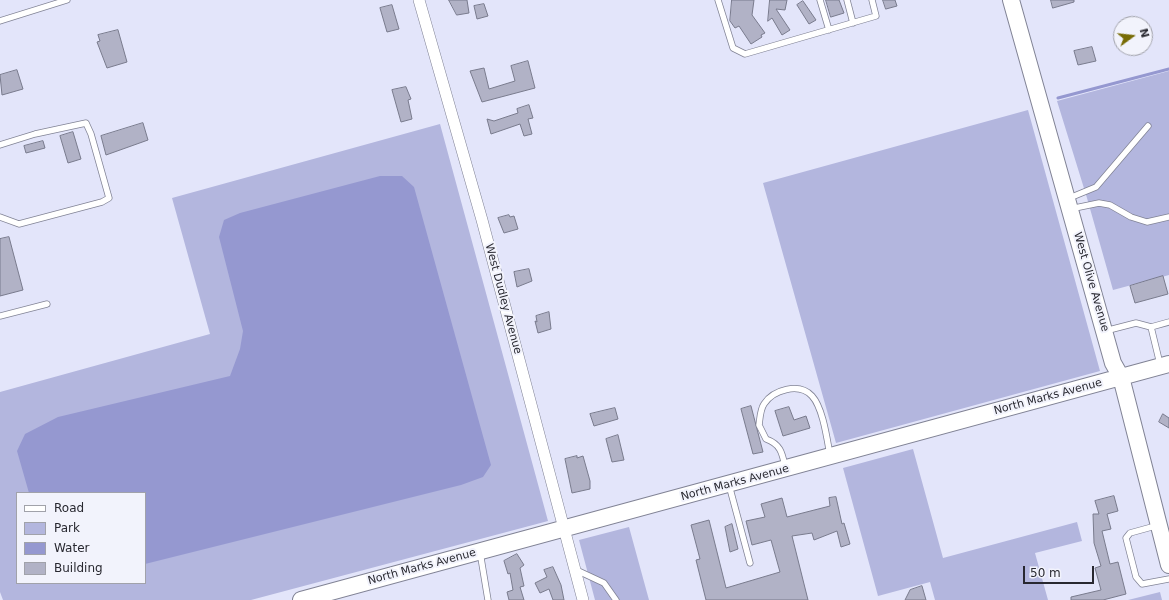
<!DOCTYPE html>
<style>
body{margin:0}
#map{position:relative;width:1169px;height:600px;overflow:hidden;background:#e3e5fa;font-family:"DejaVu Sans",sans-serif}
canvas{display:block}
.legend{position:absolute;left:16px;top:492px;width:130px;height:92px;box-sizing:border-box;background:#f2f3fc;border:1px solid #a1a2aa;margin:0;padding:5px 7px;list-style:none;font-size:12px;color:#282830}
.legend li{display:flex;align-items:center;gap:8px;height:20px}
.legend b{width:20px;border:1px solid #a1a2aa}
.north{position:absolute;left:1113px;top:16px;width:40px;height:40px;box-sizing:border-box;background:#f2f3fc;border:1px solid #a1a2aa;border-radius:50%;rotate:75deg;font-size:11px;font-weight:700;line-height:16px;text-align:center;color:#282830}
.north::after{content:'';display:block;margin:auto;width:14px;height:18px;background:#786c06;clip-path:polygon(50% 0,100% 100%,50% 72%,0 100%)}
.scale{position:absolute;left:1023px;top:566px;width:71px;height:18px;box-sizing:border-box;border:2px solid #282830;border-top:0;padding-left:5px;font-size:12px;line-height:14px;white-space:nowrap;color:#282830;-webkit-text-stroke:3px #f2f3fc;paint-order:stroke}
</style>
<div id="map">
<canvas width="1169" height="600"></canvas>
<ul class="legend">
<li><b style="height:5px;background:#fff"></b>Road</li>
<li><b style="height:11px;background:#b3b6de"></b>Park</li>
<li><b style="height:11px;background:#9598d0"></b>Water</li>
<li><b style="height:11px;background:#b1b2c6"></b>Building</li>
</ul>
<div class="north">N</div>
<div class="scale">50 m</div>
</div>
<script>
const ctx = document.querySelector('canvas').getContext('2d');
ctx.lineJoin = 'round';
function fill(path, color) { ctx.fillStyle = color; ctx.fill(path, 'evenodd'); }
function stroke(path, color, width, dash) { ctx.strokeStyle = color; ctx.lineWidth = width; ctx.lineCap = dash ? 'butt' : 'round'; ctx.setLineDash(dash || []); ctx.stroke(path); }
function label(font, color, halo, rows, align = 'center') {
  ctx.font = font + ' "DejaVu Sans",sans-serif'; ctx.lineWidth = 4; ctx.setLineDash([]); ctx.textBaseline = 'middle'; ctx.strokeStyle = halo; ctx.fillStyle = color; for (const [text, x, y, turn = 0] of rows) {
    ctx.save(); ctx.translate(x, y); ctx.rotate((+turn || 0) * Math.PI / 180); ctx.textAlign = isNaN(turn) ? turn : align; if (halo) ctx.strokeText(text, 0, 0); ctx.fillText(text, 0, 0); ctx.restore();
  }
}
fill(new Path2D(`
 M1169,71V275L1113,290L1087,198L1057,101Z
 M1028,110L1100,371L836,443L763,183Z
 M440,124L548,521L251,600H3L0,592V392L210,334L172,198ZM17,493H145V583H17Z
 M913,449L943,558L1077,522L1082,541L1035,553L1048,600H935L930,582L878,596L843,468Z
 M629,527L649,600H595L579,540Z
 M1160,592L1162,600H1128Z`), '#b3b6de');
fill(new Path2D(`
 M380,176H402L414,187L491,465L483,477L461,485L145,564V493H29L17,451L25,434L58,417L230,376L240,349L243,331L219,237L224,220L240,213Z`), '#9598d0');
stroke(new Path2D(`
 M1058,98L1169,69`), '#9598d0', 3);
const building = new Path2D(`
 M449,0H467L469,13L457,15Z
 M732,0H754L752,15L765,33L761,35L762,37L751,44L739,26L735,28L730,21Z
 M770,0H787L785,10L776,9L790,30L782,35L772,18L768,21Z
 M826,0H839L844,13L831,17Z
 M883,0H895L897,6L886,9Z
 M1051,0H1074V2L1053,8Z
 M803,1L816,20L809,24L797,5Z
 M484,4L488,16L477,19L474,6Z
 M392,5L399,29L387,32L380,8Z
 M118,30L127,62L107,68L97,42L100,41L98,35Z
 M1092,47L1096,61L1078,65L1074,51Z
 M528,61L535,88L482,102L470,71L484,68L489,89L515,81L511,66Z
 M17,70L23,89L2,95L0,75Z
 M406,87L411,99L408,100L412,119L401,122L392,90Z
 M529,105L533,118L528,119L532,134L524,136L520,124L491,134L487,119L494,121L518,113L517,109Z
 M143,123L148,140L106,155L101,136Z
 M73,132L81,159L68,163L60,136Z
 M43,141L45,148L26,153L24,146Z
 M509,215L510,217L514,216L518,229L504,233L498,218Z
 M9,237L23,290L0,296V239Z
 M529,269L532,281L517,287L514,272Z
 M1163,276L1168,294L1135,303L1130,286Z
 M549,312L551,329L538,333L535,321L537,322L536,316Z
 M751,406L763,452L753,454L741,409Z
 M789,407L794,420L806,416L810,428L783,436L775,411Z
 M615,408L618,419L594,426L590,414Z
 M1163,414L1169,418V428L1159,422Z
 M618,435L624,460L612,462L606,439Z
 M577,456V458L583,456L590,481V489L572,493L565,459Z
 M1114,496L1118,511L1107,514L1111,529L1102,531L1110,564L1118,562L1126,594L1103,600H1071V597L1101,590L1095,568L1101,566L1094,543L1093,514H1099L1095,501Z
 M836,497L842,524L844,523L850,544L841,547L837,531L814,540L812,533L792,536L808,600H706L696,560L700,559L691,525L709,520L726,588L780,572L771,540L752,545L746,521L765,517L761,504L782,498L787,517L830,506L829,498Z
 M732,524L738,549L730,552L725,527Z
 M517,554L524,565L520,568L524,586L520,587L524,600H509L507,592L513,590L510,573L508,574L504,561Z
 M553,567L561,585L564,600H553L549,589L540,593L535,583L547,577L544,570Z
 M922,586L926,600H905L910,590Z`);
fill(building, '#b1b2c6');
stroke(building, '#797b8d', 1);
const lane = new Path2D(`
 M718,0L733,48L745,54L876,16L872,0
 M820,0L829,30
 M847,0L853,23
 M0,21L67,0
 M0,145L35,134L86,123L91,134L109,198L102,202L19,224L0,217
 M1067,199L1096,187L1148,126
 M1070,209L1099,203L1110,205L1131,217L1147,222L1169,217
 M0,316L47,304
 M1105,331L1136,323L1151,327
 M1160,364L1151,327L1169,322
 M785,466C782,452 780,444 766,439L759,425C760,419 760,410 764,404C773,390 799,382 812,396C823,408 827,439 830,455
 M729,485L750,563
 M1159,525L1130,533L1126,538L1136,577L1142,584L1169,579
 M480,552L488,600
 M574,569L604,583L616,600`);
const street = new Path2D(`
 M419,0L482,220L583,600`);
const secondary = new Path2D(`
 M1011,0L1113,363L1121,377L1169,565
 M301,600L1169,364`);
stroke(lane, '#818395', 7);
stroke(street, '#818395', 12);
stroke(secondary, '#818395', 18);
stroke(lane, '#fff', 5.5);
stroke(street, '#fff', 11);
stroke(secondary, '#fff', 16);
label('11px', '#282830', '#f2f3fc', [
 ["West Olive Avenue",1091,282,74],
 ["West Dudley Avenue",503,299,75],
 ["North Marks Avenue",1048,397,-15],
 ["North Marks Avenue",735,483,-15],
 ["North Marks Avenue",422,567,-15]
]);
</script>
